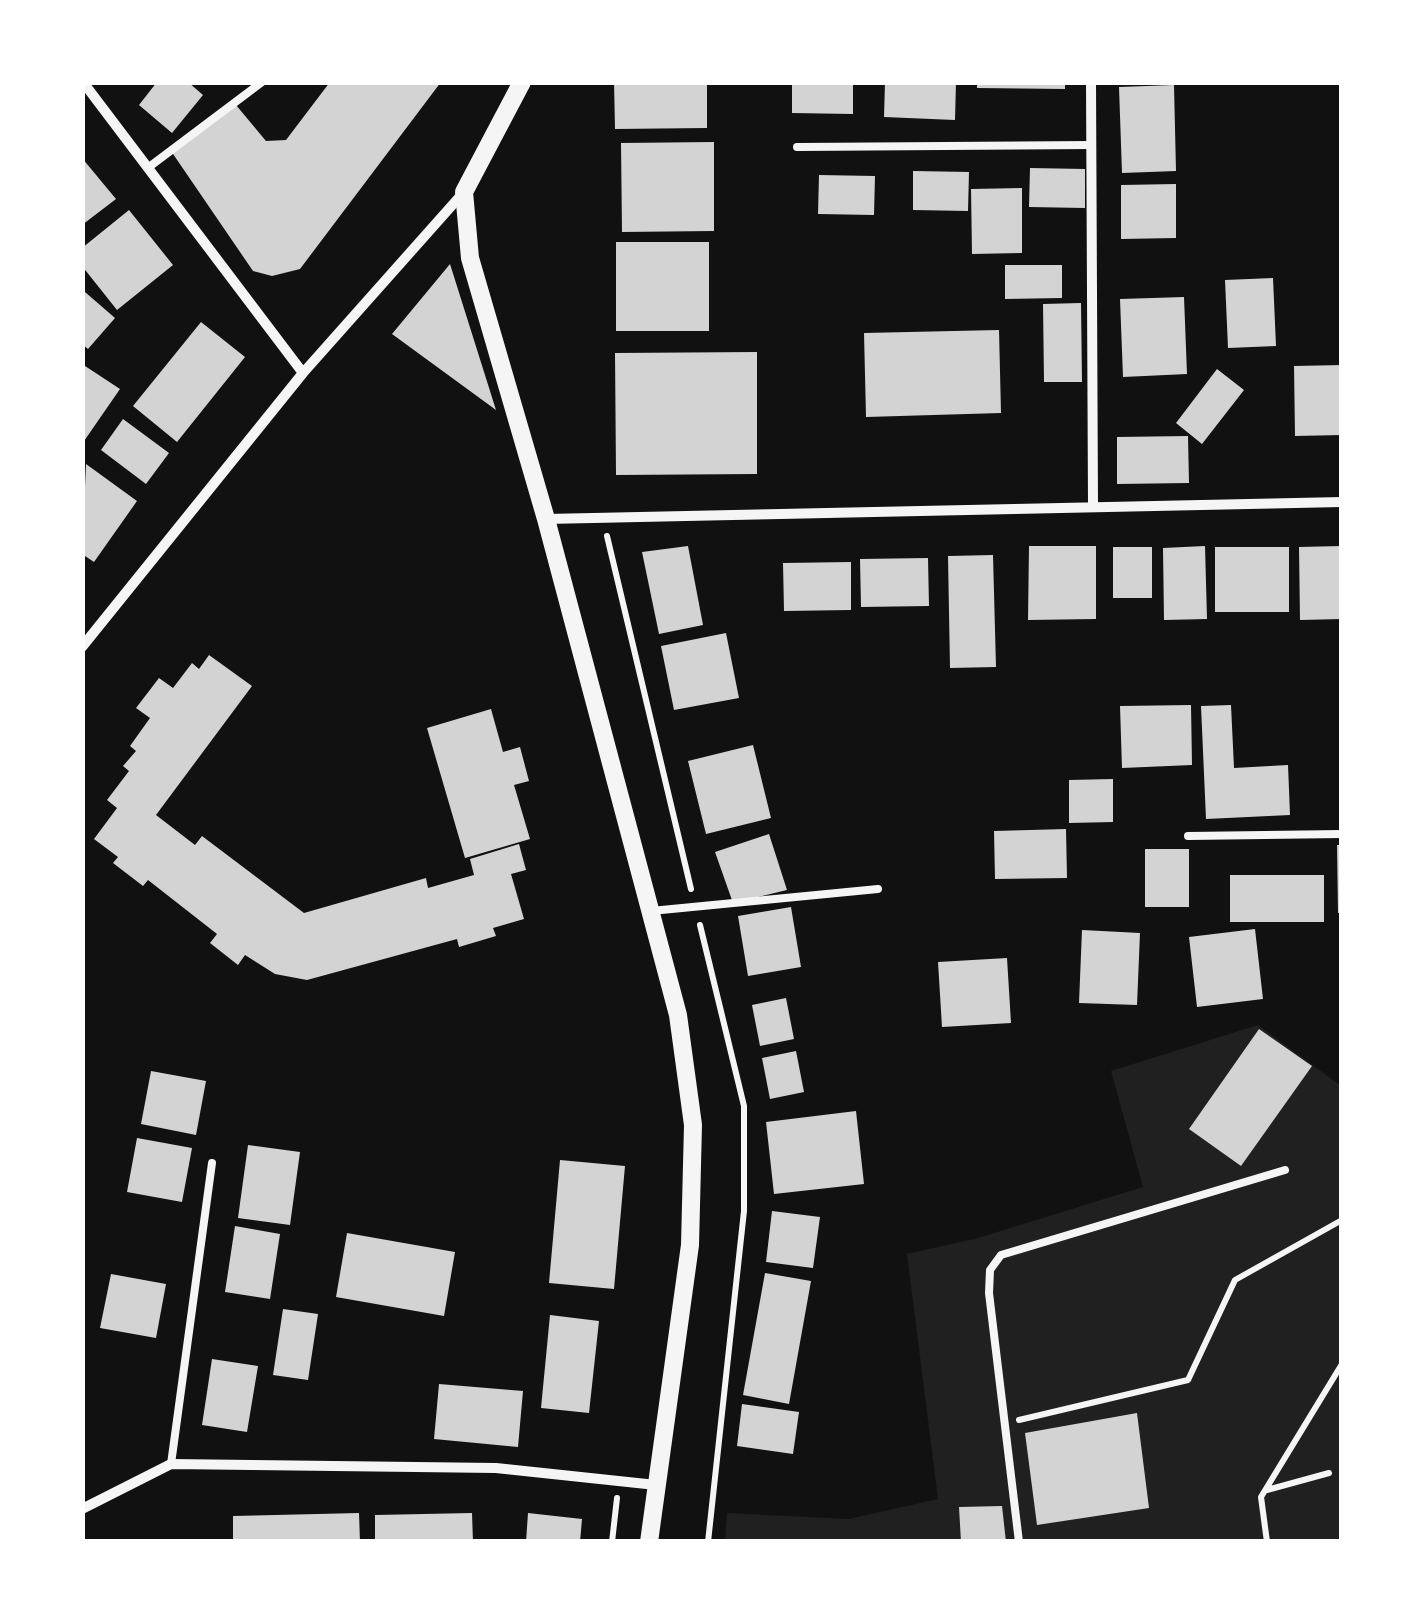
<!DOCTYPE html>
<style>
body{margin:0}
#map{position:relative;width:1424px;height:1624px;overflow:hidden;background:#111;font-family:"Golos Text",sans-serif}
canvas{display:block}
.frame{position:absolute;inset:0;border:85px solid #fff;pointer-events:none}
</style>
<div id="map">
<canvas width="1424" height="1624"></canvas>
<div class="frame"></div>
</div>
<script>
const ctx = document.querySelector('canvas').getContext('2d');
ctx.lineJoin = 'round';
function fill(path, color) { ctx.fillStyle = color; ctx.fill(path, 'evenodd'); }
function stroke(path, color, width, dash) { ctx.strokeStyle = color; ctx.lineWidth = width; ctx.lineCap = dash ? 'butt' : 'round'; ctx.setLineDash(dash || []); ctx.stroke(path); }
fill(new Path2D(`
 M1258,1025L1341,1086V1541L725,1542L727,1513L849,1519L938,1499L907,1254L978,1238L1143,1187L1111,1071Z`), '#202020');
fill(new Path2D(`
 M157,82H188L203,95L172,133L139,105Z
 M330,82H441L300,269L272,276L253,271L171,151L236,105L266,141L286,140Z
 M614,82H707V128L615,129Z
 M792,82H853V114L792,113Z
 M885,82H956L955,120L884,117Z
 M977,82H1065V89L977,88Z
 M1174,85L1176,171L1122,173L1119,87Z
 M714,142V231L622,232L621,143Z
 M82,158L116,199L82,225Z
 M1030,168L1085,169V208L1029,207Z
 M913,171L969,172L968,211L913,210Z
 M819,175L875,176L874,215L818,214Z
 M1176,184V238L1121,239V185Z
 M1022,188V253L972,254L971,189Z
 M129,210L173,265L117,310L82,266V248Z
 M616,242H709V331H616Z
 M450,264L496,410L392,334Z
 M1005,265H1062V298L1005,299Z
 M1273,278L1276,346L1228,348L1225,280Z
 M85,292L115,318L88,349L82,344Z
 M1184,297L1187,374L1123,377L1120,299Z
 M1081,303L1082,382H1044L1043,304Z
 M201,322L245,357L177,442L133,406Z
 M999,330L1001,413L866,417L864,333Z
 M757,352V474L616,475L615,353Z
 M82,364L120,389L82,444Z
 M1342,365V435L1295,436L1294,366Z
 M1217,369L1244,390L1202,444L1176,423Z
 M123,419L169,453L146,484L101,450Z
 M1188,436L1189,483L1117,484V437Z
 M86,464L137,501L94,562L82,554Z
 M688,546L703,625L659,634L642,552Z
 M1029,546H1096V619L1028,620Z
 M1205,546L1207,619L1164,620L1163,548Z
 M1341,546L1342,619L1300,620L1299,547Z
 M1113,547H1152V598H1113Z
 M1215,547H1289V612H1215Z
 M993,555L996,667L950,668L948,556Z
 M928,558L929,606L861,607L860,559Z
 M851,562V610L784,611L783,563Z
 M726,633L739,698L674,710L661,646Z
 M209,655L252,686L156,815L195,845L202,836L304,913L426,878L428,888L474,875L470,859L519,844L526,870L511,874L524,919L493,928L496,936L459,947L457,939L307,980L275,974L245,955L238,965L210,943L217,934L148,880L143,886L113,863L118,857L94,839L117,808L107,800L129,771L123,766L136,751L130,746L150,718L136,708L159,678L173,688L192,663L199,669Z
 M1191,705L1192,765L1122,768L1120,706Z
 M1231,705L1234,768L1288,765L1290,815L1206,819L1201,706Z
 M491,709L503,752L520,747L529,781L514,785L530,839L465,858L427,728Z
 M753,745L771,818L706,834L688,761Z
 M1113,779V822L1069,823V780Z
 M1066,829L1067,878L995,879L994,831Z
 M769,834L787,890L733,903L715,852Z
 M1337,845H1342V913H1338Z
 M1145,849H1189V907H1145Z
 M1230,875H1324V922H1230Z
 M791,907L801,967L748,976L738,916Z
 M1255,929L1263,999L1197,1007L1189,937Z
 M1082,930L1140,933L1137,1005L1079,1003Z
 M1007,958L1011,1023L942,1027L938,962Z
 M786,998L794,1039L760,1046L752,1005Z
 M1259,1029L1312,1066L1241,1166L1189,1129Z
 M796,1051L804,1092L770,1099L762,1058Z
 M151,1071L206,1081L196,1135L141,1124Z
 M856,1111L864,1184L774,1194L766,1122Z
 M137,1138L192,1148L182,1202L127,1192Z
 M248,1145L300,1152L290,1225L238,1218Z
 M560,1160L625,1166L614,1289L549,1283Z
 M772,1211L820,1217L813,1268L766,1262Z
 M235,1226L280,1234L270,1299L225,1292Z
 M347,1233L455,1252L444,1316L336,1297Z
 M765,1273L811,1281L789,1404L743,1395Z
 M111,1274L166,1284L156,1338L100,1328Z
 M283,1309L318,1314L308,1380L273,1375Z
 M550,1315L599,1321L589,1413L541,1408Z
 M212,1359L258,1366L247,1432L202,1425Z
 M439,1384L523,1391L518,1447L434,1439Z
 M742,1404L799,1412L793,1454L737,1446Z
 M1137,1413L1149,1508L1037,1525L1025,1433Z
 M1002,1506L1006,1542H961L959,1507Z
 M359,1513L360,1542H233V1516Z
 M472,1513L473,1542H375V1515Z
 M528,1513L582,1519L580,1542H526Z`), '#d3d3d3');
stroke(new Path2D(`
 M607,536L691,889
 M700,925L744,1106V1211L708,1542
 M1019,1420L1188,1380L1235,1280L1342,1220
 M1267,1490L1329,1473
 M612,1542L617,1498
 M1267,1542L1261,1497L1342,1364`), '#f5f5f5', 6);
stroke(new Path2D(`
 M797,147L1092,145
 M149,167L262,82
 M1188,836L1342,834
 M651,911L878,889
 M171,1464L212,1163
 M1019,1542L989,1293L990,1270L1001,1255L1285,1170`), '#f5f5f5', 8);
stroke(new Path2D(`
 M83,82L303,373
 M1091,82L1093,506
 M546,519L1342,502
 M82,647L303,373L463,193
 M82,1509L171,1464L496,1468L656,1485`), '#f5f5f5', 10);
stroke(new Path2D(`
 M522,82L464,192L470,258L546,519L678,1015L693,1125L690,1245L649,1542`), '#f5f5f5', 18);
</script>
